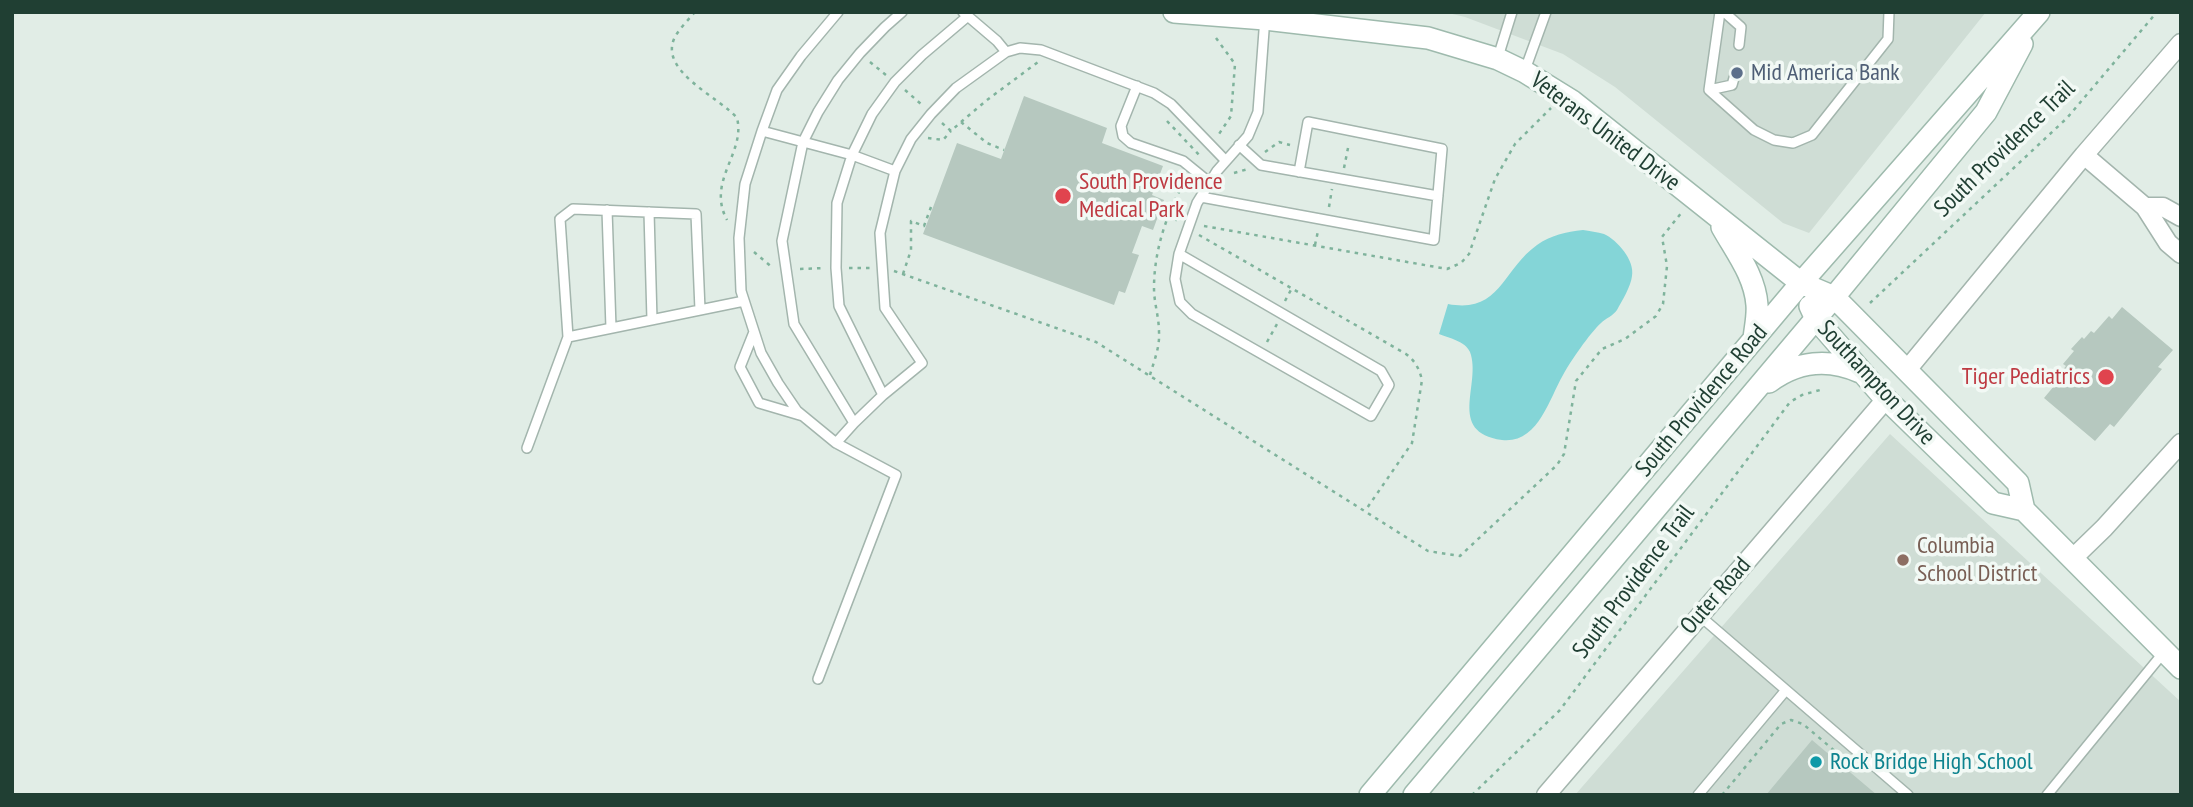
<!DOCTYPE html>
<style>
body{margin:0}
#map{position:relative;width:2193px;height:807px;overflow:hidden;background:#e1ede6;font-family:"PT Sans Narrow",sans-serif}
canvas{display:block}
.frame{position:absolute;inset:0;border:14px solid #203f33;pointer-events:none}
</style>
<div id="map">
<canvas width="2193" height="807"></canvas>
<div class="frame"></div>
</div>
<script>
const ctx = document.querySelector('canvas').getContext('2d');
ctx.lineJoin = 'round';
function fill(path, color) { ctx.fillStyle = color; ctx.fill(path, 'evenodd'); }
function stroke(path, color, width, dash) { ctx.strokeStyle = color; ctx.lineWidth = width; ctx.lineCap = dash ? 'butt' : 'round'; ctx.setLineDash(dash || []); ctx.stroke(path); }
function label(font, color, halo, rows, align = 'center') {
  ctx.font = font + ' "PT Sans Narrow",sans-serif'; ctx.lineWidth = 7; ctx.setLineDash([]); ctx.textBaseline = 'middle'; ctx.strokeStyle = halo; ctx.fillStyle = color; for (const [text, x, y, turn = 0] of rows) {
    ctx.save(); ctx.translate(x, y); ctx.rotate((+turn || 0) * Math.PI / 180); ctx.textAlign = isNaN(turn) ? turn : align; if (halo) ctx.strokeText(text, 0, 0); ctx.fillText(text, 0, 0); ctx.restore();
  }
}
fill(new Path2D(`
 M1444,12H1986L1809,233L1783,223L1615,87L1563,54L1465,17Z
 M1890,434L2181,702V795H1575Z`), '#cfddd5');
fill(new Path2D(`
 M1583,230C1589,231 1598,232 1604,234C1617,240 1635,260 1632,276C1631,286 1622,301 1617,310C1613,316 1606,318 1601,323C1590,333 1570,362 1563,375C1549,399 1538,444 1502,440C1446,432 1482,384 1470,352C1465,341 1449,338 1439,334L1448,304C1500,314 1502,270 1537,245C1551,235 1566,232 1583,230Z`), '#84d5d7');
fill(new Path2D(`
 M1024,96L1107,128L1102,143L1163,166L1152,195L1164,200L1153,230L1142,226L1132,253L1139,255L1125,293L1119,291L1114,305L923,234L957,143L1001,159Z
 M2122,307L2173,350L2158,367L2162,369L2114,427L2110,424L2095,441L2044,398L2054,386L2051,384L2066,366L2063,364L2074,351L2071,349L2082,337L2084,339L2091,331L2094,333L2109,316L2112,319Z
 M1812,740L1877,795H1766Z`), '#b6c8bf');
const lane = new Path2D(`
 M902,12L885,27L860,53L838,80L818,112L803,142L782,241L794,324L854,423L883,395L922,363L885,308L880,233L895,171L911,139L931,114L956,88L1006,52
 M963,12L997,41L1006,52L1020,48L1041,50L1154,93L1171,104L1226,161
 M1720,12L1709,90L1754,130L1774,140L1793,143L1812,135L1888,39L1889,12
 M1724,12L1741,27L1739,45
 M1498,57L1512,12
 M1525,70L1546,12
 M1137,86L1121,126L1123,136L1131,143L1183,161L1210,183
 M1709,90L1732,85L1734,78
 M762,131L852,155L895,171
 M1239,145L1261,165L1438,196
 M1201,197L1434,240L1442,149L1308,122L1299,172
 M607,210L611,328
 M649,212L652,320
 M1179,254L1381,371L1389,385L1371,416L1192,314L1180,302L1175,279L1179,254L1197,203L1217,171L1248,136L1258,112L1265,17
 M700,310L696,214L573,209L560,219L568,337C626,325 685,313 744,301
 M754,332L740,367L759,403L803,416
 M883,395L839,306L836,268L837,203L852,155L872,114L895,82L922,55L968,16
 M836,443L854,423
 M527,448L568,337
 M1700,616L1908,795
 M818,679L896,475L836,443L797,411L778,383L761,353L741,291L739,238L745,184L762,131L777,90L801,56L838,12
 M1698,795L1786,690
 M2047,795L2164,652`);
const street = new Path2D(`
 M2084,155L2145,207L2168,243L2181,254
 M2145,207H2163L2181,217
 M1906,371L2084,155L2181,43
 M2072,559L2104,528L2181,443
 M1546,795L1886,399`);
const secondary = new Path2D(`
 M1174,12L1265,19L1428,38L1498,59L1525,72L1572,101L1801,283L1834,297L2018,483L2024,510L2181,668
 M1722,227C1736,252 1755,276 1757,305C1758,316 1755,328 1754,339
 M1810,306L1816,319L1881,394L1993,503L2024,510
 M1769,382C1797,361 1829,358 1860,372
 M1370,795L1801,283L2039,12
 M1414,795L1834,297L1986,112L2022,44`);
stroke(lane, '#a3b5ad', 12);
stroke(street, '#a3b5ad', 21);
stroke(secondary, '#9ebaad', 24);
stroke(new Path2D(`
 M695,12C688,20 678,30 674,39C660,72 719,97 737,118C746,153 706,181 727,220
 M1216,38L1235,64L1231,116L1219,134
 M870,62L886,75
 M905,90L921,104
 M1167,121L1201,157
 M961,122L987,100L1038,62
 M942,123L951,131L961,122L987,143L1004,150
 M928,138L943,140L951,131
 M1265,152L1279,142L1290,145
 M1344,168L1349,143
 M1234,173L1248,169
 M1329,207L1332,189
 M1167,218L1177,220
 M1204,226L1447,269L1461,263L1469,254L1495,179L1515,144L1551,108
 M1199,235L1406,354C1415,361 1419,368 1422,380L1412,443L1365,511
 M1315,245L1318,231
 M754,252L773,268
 M849,268H870
 M800,269L825,268
 M894,271L1096,342L1428,551L1460,556L1557,465L1564,454L1576,381L1602,349L1625,339L1656,316L1663,304L1667,266L1662,237L1682,212
 M903,274L911,250V221L924,226L931,207
 M1285,301L1292,288
 M1870,303L2067,118L2157,12
 M1267,342L1277,324
 M1150,375C1154,361 1160,347 1159,332C1159,317 1154,303 1154,288C1154,250 1167,212 1186,179
 M1472,795L1560,710L1790,402L1802,395L1820,390
 M1722,795L1781,724L1791,720L1803,724L1849,763`), '#7fb39c', 2.5, [3.5, 5]);
stroke(lane, '#fff', 9);
stroke(street, '#fff', 18);
stroke(secondary, '#fff', 21);
for (const [x, y, r, color] of [
 [1737,73,7,"#5c6f8a"],
 [1063,196,9,"#e0444e"],
 [2106,377,9,"#e0444e"],
 [1903,560,7,"#8d6e63"],
 [1816,762,7,"#0f9aa8"]
]) { const dot = new Path2D(); dot.arc(x, y, r, 0, 2 * Math.PI); ctx.fillStyle = color; ctx.fill(dot); stroke(dot, '#f2f9f5', 2.5); }
label('24px', '#4e5e75', '#f2f9f5', [
 ["Mid America Bank",1751,73]
], 'left');
label('24px', '#203f33', '#f2f9f5', [
 ["Veterans United Drive",1605,132,37],
 ["South Providence Trail",2005,149,-44],
 ["Southampton Drive",1876,383,47],
 ["South Providence Road",1702,401,-50],
 ["South Providence Trail",1634,582,-53],
 ["Outer Road",1716,596,-49]
]);
label('24px', '#be3a42', '#f2f9f5', [
 ["South Providence",1079,182],
 ["Medical Park",1079,210],
 ["Tiger Pediatrics",2090,377,"right"]
], 'left');
label('24px', '#785e54', '#f2f9f5', [
 ["Columbia",1917,546],
 ["School District",1917,574]
], 'left');
label('24px', '#0d838f', '#f2f9f5', [
 ["Rock Bridge High School",1830,762]
], 'left');
</script>
